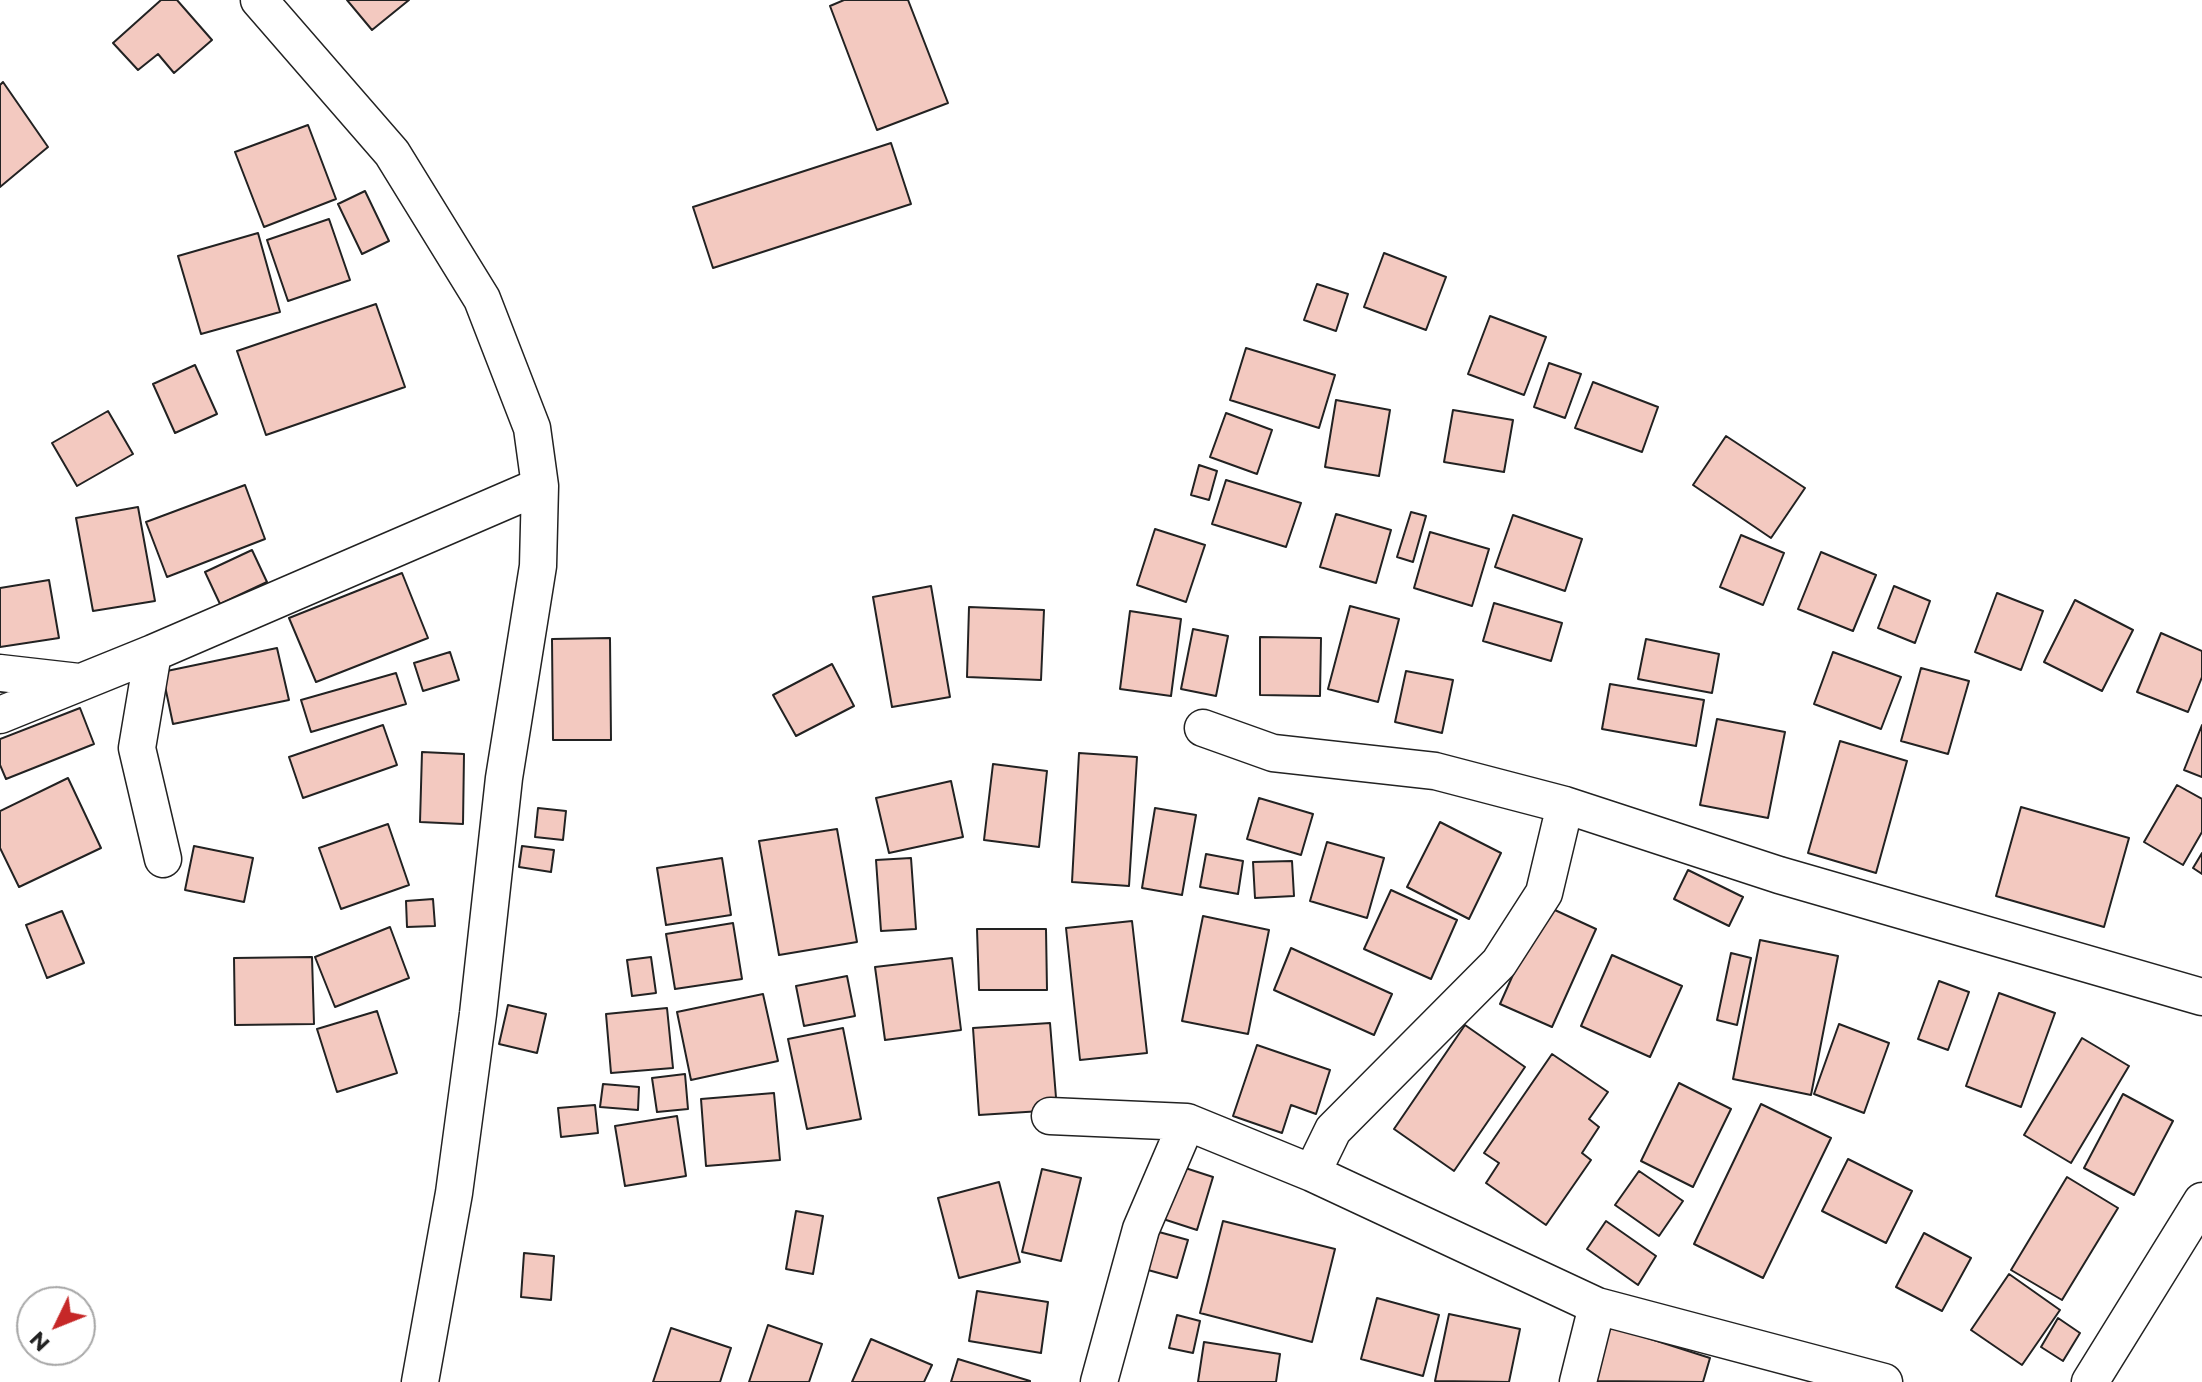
<!DOCTYPE html>
<style>
body{margin:0}
#map{position:relative;width:2202px;height:1382px;overflow:hidden;background:#fff;font-family:Montserrat,sans-serif}
canvas{display:block}
.north{position:absolute;left:16px;top:1286px;width:80px;height:80px;box-sizing:border-box;background:#fff;border:2px solid #a7a7a7;border-radius:50%;rotate:227deg;font-size:22px;font-weight:700;line-height:32px;text-align:center;color:#222}
.north::after{content:'';display:block;margin:auto;width:28px;height:36px;background:#c62828;clip-path:polygon(50% 0,100% 100%,50% 72%,0 100%)}
</style>
<div id="map">
<canvas width="2202" height="1382"></canvas>
<div class="north">N</div>
</div>
<script>
const ctx = document.querySelector('canvas').getContext('2d');
ctx.lineJoin = 'round';
function fill(path, color) { ctx.fillStyle = color; ctx.fill(path, 'evenodd'); }
function stroke(path, color, width, dash) { ctx.strokeStyle = color; ctx.lineWidth = width; ctx.lineCap = dash ? 'butt' : 'round'; ctx.setLineDash(dash || []); ctx.stroke(path); }
const building = new Path2D(`
 M161,0H177L212,40L174,73L158,54L138,70L113,43Z
 M347,0H409L372,30Z
 M844,0H908L948,103L877,130L830,6Z
 M3,82L48,147L0,187V85Z
 M308,125L336,199L264,227L235,152Z
 M891,143L911,204L713,268L693,207Z
 M365,191L389,241L362,254L338,204Z
 M329,219L350,280L288,301L267,240Z
 M258,233L280,312L201,334L178,256Z
 M1384,253L1446,277L1426,330L1364,307Z
 M1317,284L1348,294L1336,331L1304,320Z
 M376,304L405,387L266,435L237,351Z
 M1490,316L1546,337L1524,395L1468,374Z
 M1246,348L1335,375L1319,428L1230,400Z
 M1549,363L1581,374L1565,418L1534,407Z
 M195,365L217,414L175,433L153,384Z
 M1593,382L1658,407L1642,452L1575,428Z
 M1336,400L1390,410L1379,476L1325,467Z
 M1453,410L1513,420L1504,472L1444,462Z
 M108,411L133,454L77,486L52,443Z
 M1226,413L1272,430L1257,474L1210,457Z
 M1726,436L1805,488L1771,538L1693,485Z
 M1199,465L1217,471L1209,500L1191,495Z
 M1226,480L1301,503L1286,547L1212,524Z
 M245,485L265,539L167,577L146,522Z
 M138,507L155,601L93,611L76,518Z
 M1411,512L1426,516L1413,562L1397,557Z
 M1336,514L1391,530L1376,583L1320,567Z
 M1513,515L1582,539L1565,591L1495,567Z
 M1155,529L1205,545L1186,602L1137,585Z
 M1430,532L1489,549L1472,606L1414,588Z
 M1741,535L1784,553L1763,605L1720,587Z
 M252,550L267,582L220,604L205,572Z
 M1821,552L1876,575L1853,631L1798,609Z
 M402,573L428,638L316,682L289,618Z
 M49,580L59,638L0,647V588Z
 M931,586L950,697L892,707L873,597Z
 M1894,586L1930,601L1915,643L1878,628Z
 M1997,593L2043,611L2021,670L1975,652Z
 M2075,600L2133,630L2102,691L2044,662Z
 M1494,603L1562,623L1551,661L1483,641Z
 M1350,606L1399,619L1378,702L1328,689Z
 M969,607L1044,610L1041,680L967,677Z
 M1130,611L1181,619L1171,696L1120,689Z
 M1193,629L1228,636L1216,696L1181,689Z
 M2161,633L2202,651V677L2188,712L2137,692Z
 M1260,637L1321,638L1320,696L1260,695Z
 M610,638L611,740H553L552,639Z
 M1646,639L1719,654L1712,693L1638,679Z
 M277,648L289,700L173,724L162,672Z
 M450,652L459,680L423,691L414,663Z
 M1833,652L1901,677L1881,729L1814,704Z
 M832,664L854,706L796,736L773,695Z
 M1921,668L1969,681L1948,754L1901,741Z
 M1406,671L1453,680L1442,733L1395,722Z
 M396,673L406,704L311,732L301,700Z
 M1610,684L1704,700L1696,746L1602,729Z
 M80,708L94,744L6,779L0,765V739Z
 M1717,719L1785,732L1768,818L1700,805Z
 M383,725L397,765L303,798L289,757Z
 M2202,725V777L2184,770Z
 M1840,741L1907,761L1876,873L1808,853Z
 M422,752L464,754L463,824L420,822Z
 M1079,753L1137,757L1129,886L1072,882Z
 M993,764L1047,771L1039,847L984,840Z
 M68,778L101,848L19,887L0,848V811Z
 M951,781L963,837L889,853L876,798Z
 M2177,785L2202,799V832L2183,865L2144,842Z
 M1259,798L1313,814L1301,855L1247,839Z
 M2021,807L2129,838L2104,927L1996,896Z
 M538,808L566,811L563,840L535,837Z
 M1155,808L1196,815L1182,895L1142,888Z
 M1440,822L1501,853L1469,919L1407,887Z
 M388,824L409,885L341,909L319,848Z
 M837,829L857,942L779,955L759,841Z
 M1327,842L1384,858L1367,918L1310,901Z
 M194,846L253,858L244,902L185,890Z
 M522,846L554,850L551,872L519,867Z
 M2202,853V874L2193,868Z
 M1206,854L1243,861L1238,894L1200,887Z
 M722,858L731,915L666,925L657,868Z
 M911,858L916,929L881,931L876,860Z
 M1292,861L1294,896L1255,898L1253,862Z
 M1688,870L1743,897L1729,926L1674,899Z
 M1391,890L1457,920L1431,979L1364,949Z
 M433,899L435,926L407,927L406,901Z
 M1544,905L1596,929L1552,1027L1500,1004Z
 M62,911L84,963L47,978L26,925Z
 M1203,916L1269,930L1248,1034L1182,1021Z
 M1132,921L1147,1053L1080,1060L1066,928Z
 M733,923L742,979L675,989L666,934Z
 M390,927L409,978L335,1007L315,957Z
 M977,929H1046L1047,990H979Z
 M1760,940L1838,956L1811,1095L1733,1079Z
 M1291,948L1392,994L1374,1035L1274,990Z
 M1731,953L1751,958L1737,1025L1717,1020Z
 M1612,955L1682,986L1650,1057L1581,1026Z
 M312,957L314,1024L235,1025L234,958Z
 M651,957L656,993L632,996L627,960Z
 M952,958L961,1030L885,1040L875,967Z
 M847,976L855,1016L804,1026L796,986Z
 M1939,981L1969,992L1948,1050L1918,1039Z
 M1999,993L2055,1013L2021,1107L1966,1086Z
 M763,994L778,1061L691,1080L677,1012Z
 M508,1005L546,1014L537,1053L499,1044Z
 M667,1008L673,1068L611,1073L606,1014Z
 M377,1011L397,1073L337,1092L317,1029Z
 M1050,1023L1057,1110L979,1115L973,1028Z
 M1839,1024L1889,1043L1864,1113L1814,1094Z
 M1465,1025L1525,1067L1454,1171L1394,1129Z
 M843,1028L861,1119L807,1129L788,1039Z
 M2082,1038L2129,1066L2071,1163L2024,1135Z
 M1257,1045L1330,1070L1316,1114L1291,1105L1282,1133L1233,1116Z
 M1552,1054L1608,1092L1589,1119L1599,1127L1582,1153L1591,1160L1546,1225L1486,1183L1499,1163L1484,1153Z
 M685,1074L688,1109L657,1112L652,1078Z
 M1679,1083L1731,1109L1693,1187L1641,1161Z
 M603,1084L639,1087L638,1110L600,1107Z
 M774,1093L780,1160L706,1166L701,1099Z
 M2123,1094L2173,1121L2134,1195L2084,1168Z
 M1761,1104L1831,1138L1763,1278L1694,1244Z
 M595,1105L598,1133L561,1137L558,1108Z
 M677,1116L686,1176L625,1186L615,1126Z
 M1848,1159L1912,1191L1886,1243L1822,1211Z
 M1176,1165L1213,1177L1197,1230L1160,1218Z
 M1042,1169L1081,1178L1061,1261L1022,1252Z
 M1639,1171L1683,1201L1659,1236L1615,1205Z
 M2067,1177L2118,1208L2062,1300L2011,1270Z
 M999,1182L1020,1262L959,1278L938,1198Z
 M796,1211L823,1216L813,1274L786,1269Z
 M1223,1221L1335,1249L1312,1342L1200,1313Z
 M1606,1221L1656,1256L1638,1285L1587,1249Z
 M1159,1232L1188,1240L1177,1278L1148,1270Z
 M1924,1233L1971,1258L1942,1311L1896,1287Z
 M524,1253L554,1256L551,1300L521,1297Z
 M2009,1274L2060,1310L2022,1365L1971,1330Z
 M977,1291L1048,1302L1041,1353L969,1341Z
 M1377,1298L1439,1315L1423,1376L1361,1359Z
 M1449,1314L1520,1329L1509,1382L1435,1381Z
 M1177,1315L1200,1321L1193,1353L1169,1348Z
 M2058,1318L2080,1333L2063,1361L2041,1347Z
 M768,1325L822,1344L809,1382H749Z
 M1610,1326L1710,1358L1703,1382L1593,1381Z
 M671,1328L731,1348L720,1382H653Z
 M871,1339L932,1365L924,1382H852Z
 M1204,1342L1280,1354L1276,1382H1198Z
 M958,1359L1030,1381V1382H951Z`);
fill(building, '#f3c9c0');
stroke(building, '#222', 2);
const street = new Path2D(`
 M259,0L392,153L482,299L532,428L540,486L538,566L504,778L478,1014L454,1193L420,1382
 M153,653L137,748L163,859
 M0,673L79,682
 M0,715L153,653L540,486
 M1203,728L1273,753L1435,771L1565,805L1779,875L2202,997
 M1050,1116L1187,1122L1312,1173L1597,1306L1884,1382
 M1312,1173L1333,1130L1499,963L1544,893L1565,805
 M1099,1382L1141,1229L1187,1122
 M1578,1382L1597,1306
 M2090,1382L2202,1201`);
stroke(street, '#222', 39);
stroke(street, '#fff', 36);
</script>
